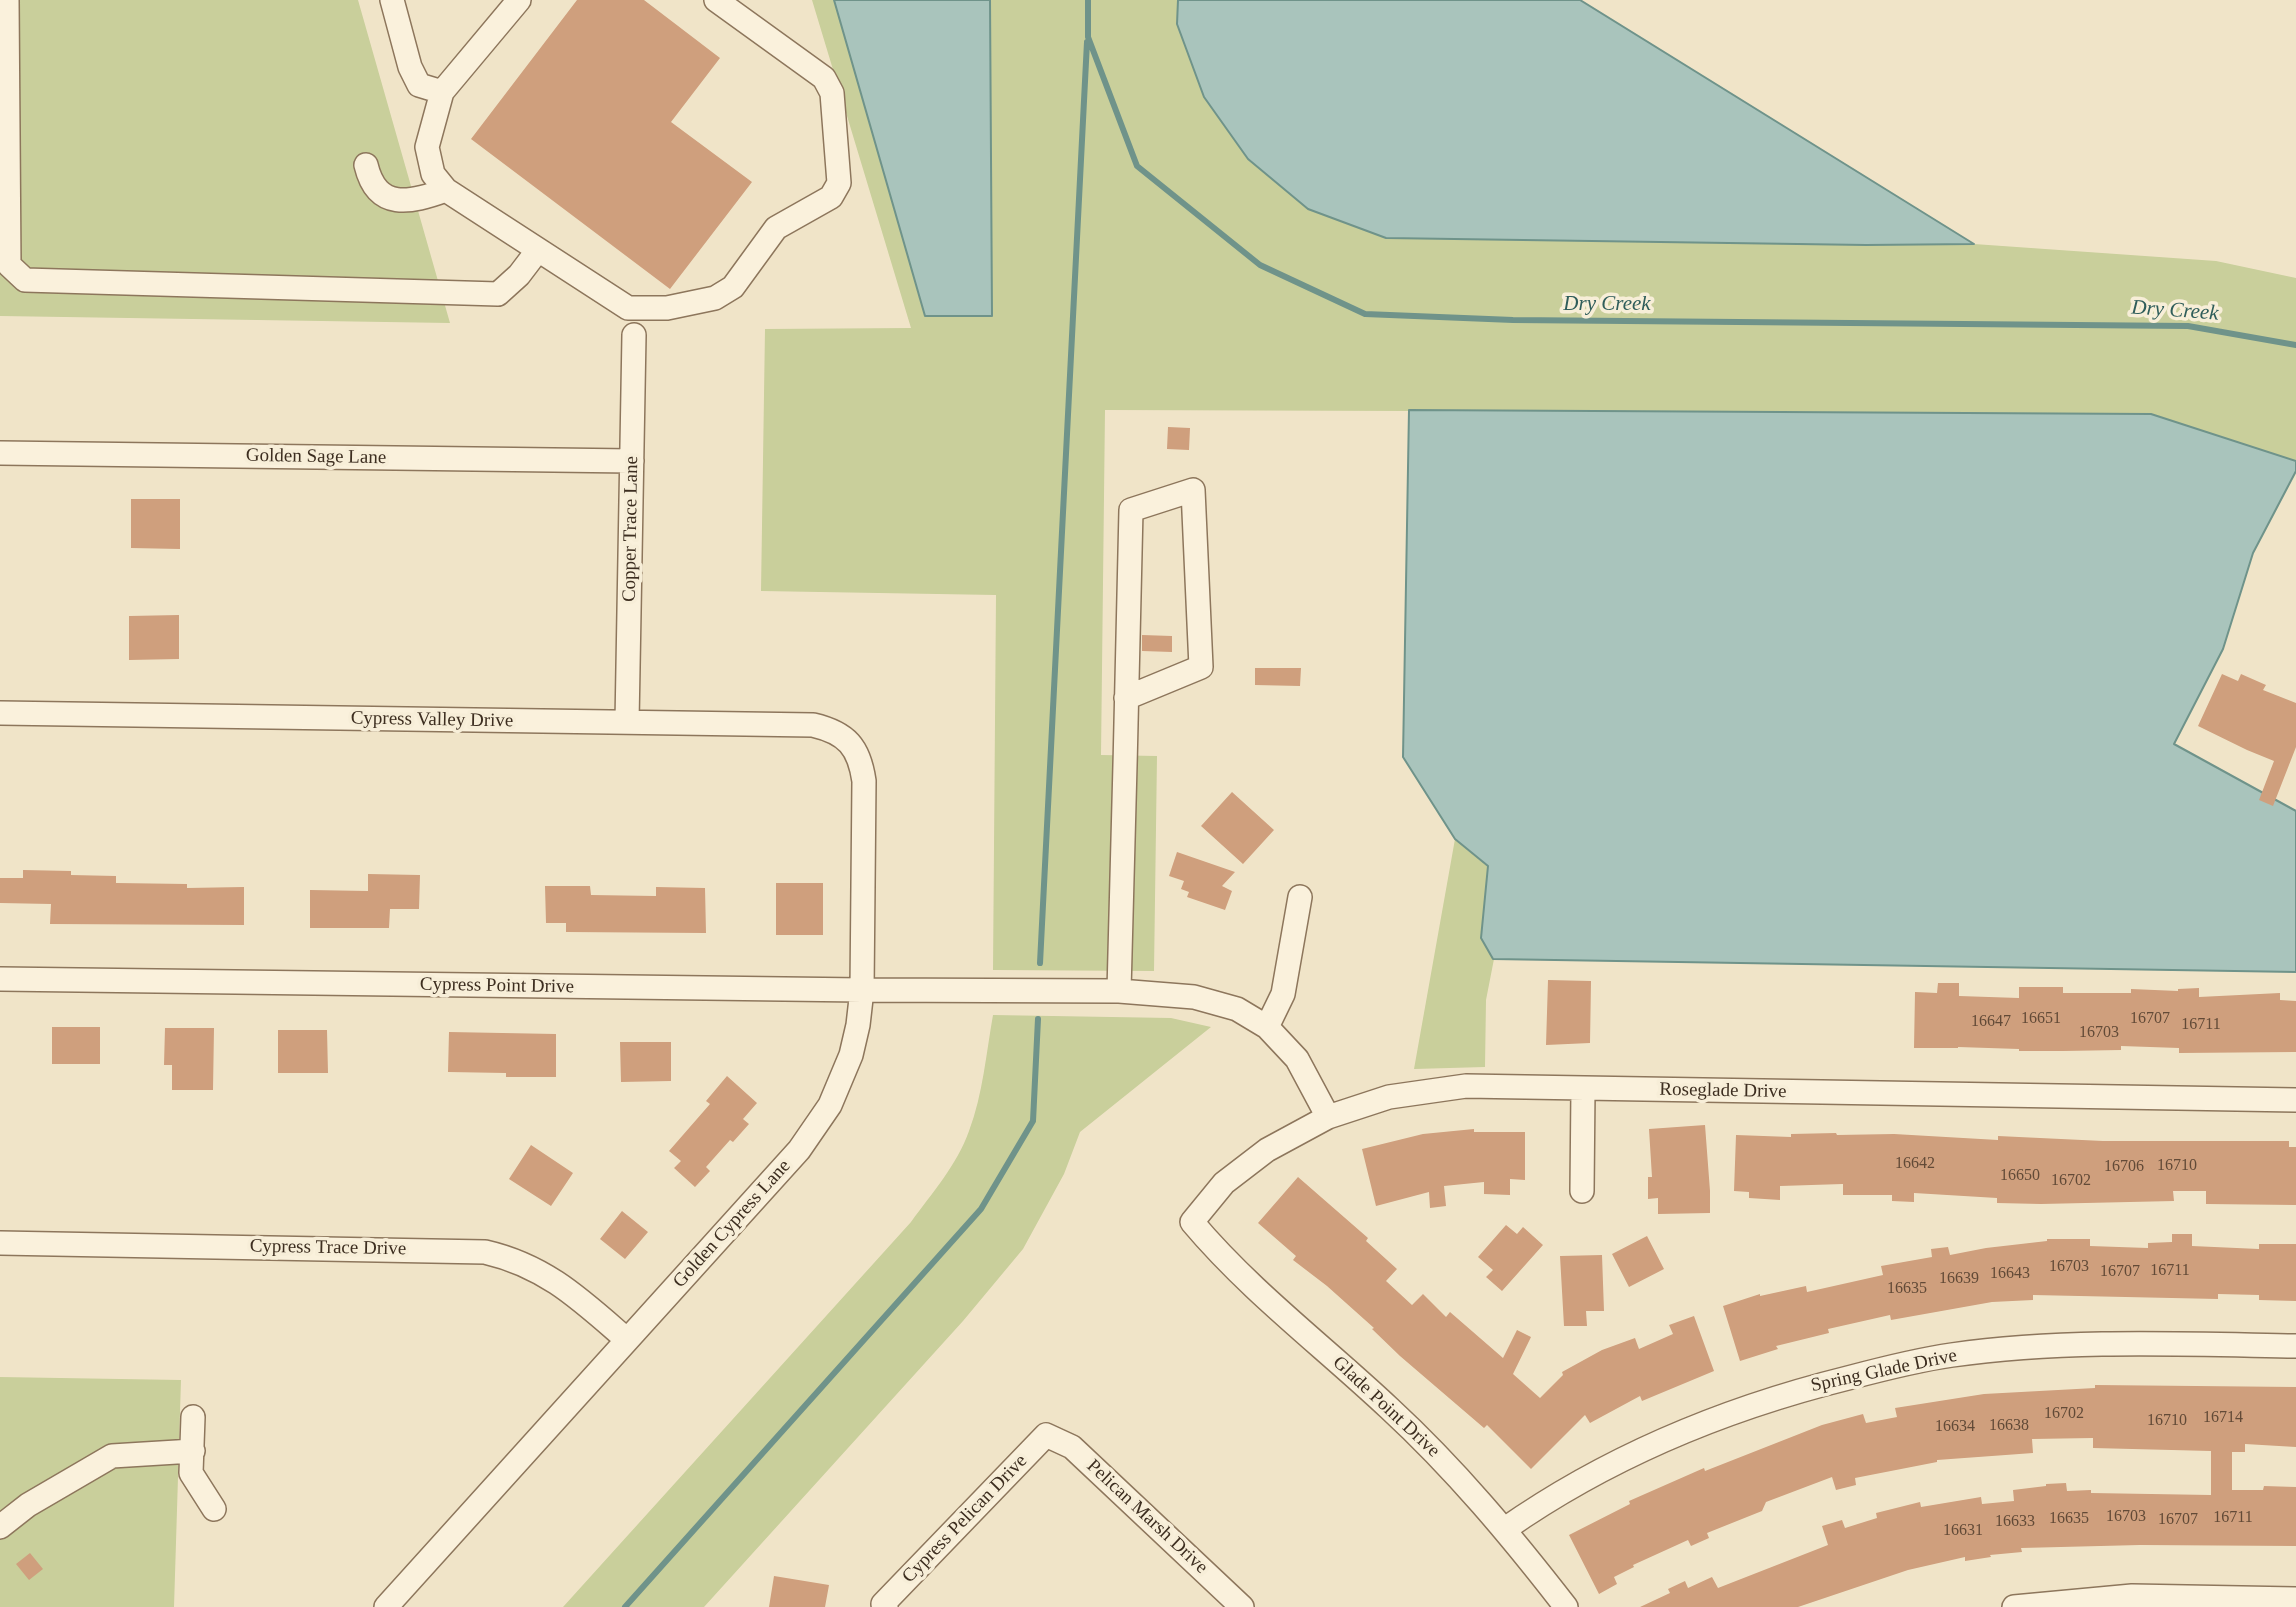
<!DOCTYPE html>
<style>
body{margin:0}
canvas{display:block;background:#f0e4c8}
</style>
<canvas width="2296" height="1607"></canvas>
<script>
const ctx = document.querySelector('canvas').getContext('2d');
ctx.lineJoin = 'round';
function fill(path, color) { ctx.fillStyle = color; ctx.fill(path, 'evenodd'); }
function stroke(path, color, width, dash) { ctx.strokeStyle = color; ctx.lineWidth = width; ctx.lineCap = dash ? 'butt' : 'round'; ctx.setLineDash(dash || []); ctx.stroke(path); }
function label(font, color, halo, rows, align = 'center') {
  ctx.font = font + ' Georgia,serif'; ctx.lineWidth = 7; ctx.setLineDash([]); ctx.textBaseline = 'middle'; ctx.strokeStyle = halo; ctx.fillStyle = color; for (const [text, x, y, turn = 0] of rows) {
    ctx.save(); ctx.translate(x, y); ctx.rotate((+turn || 0) * Math.PI / 180); ctx.textAlign = isNaN(turn) ? turn : align; if (halo) ctx.strokeText(text, 0, 0); ctx.fillText(text, 0, 0); ctx.restore();
  }
}
fill(new Path2D(`
 M0,0H358L450,323L0,316Z
 M812,0H1580L1974,244L2216,261L2296,278V471L2253,553L2223,649L2174,744L2296,811V972L1494,959L1486,1000L1485,1067L1414,1069L1455,839L1403,757L1409,411L1105,410L1101,755L1157,756L1154,971L993,970L996,595L761,591L765,329L911,328Z
 M993,1015L1171,1018L1211,1027L1080,1132L1064,1174L1023,1249L963,1321L704,1607H563L911,1222C932,1193 957,1165 969,1131C983,1094 986,1054 993,1015Z
 M0,1377L181,1380L174,1607H0Z`), '#c9cf9b');
const water = new Path2D(`
 M834,0H990L992,316H925Z
 M1178,0H1580L1974,244L1866,245L1386,238L1308,209L1248,159L1204,97L1177,24Z
 M1409,410L2151,414L2296,461V471L2253,553L2223,649L2174,744L2296,811V972L1493,959L1481,938L1488,866L1455,839L1403,757Z`);
fill(water, '#a9c4bc');
stroke(water, '#6f938a', 2);
stroke(new Path2D(`
 M1088,0V37L1137,166L1260,265L1365,314L1513,320L2188,326L2296,345
 M1040,963L1087,42
 M625,1607L981,1209L1033,1121L1038,1019`), '#6f938a', 6);
fill(new Path2D(`
 M577,0H644L720,58L671,122L752,182L670,289L471,139Z
 M1168,427L1190,428L1189,450L1167,449Z
 M131,499H180V549L131,548Z
 M179,615V659L129,660V616Z
 M1142,635L1172,636V652L1142,651Z
 M1255,668H1301L1300,686L1255,685Z
 M2222,674L2238,681L2241,674L2266,685L2263,690L2296,703V747L2273,806L2259,800L2274,761L2247,750L2198,726Z
 M1232,792L1274,830L1243,864L1201,826Z
 M1177,852L1235,872L1222,886L1232,891L1225,910L1187,897L1189,892L1181,889L1184,881L1169,876Z
 M23,870L71,871V875L116,876V883L187,884V888L244,887V925L50,924L51,904L0,903V878H23Z
 M368,874L420,875L419,909H390L389,928H310V890L368,891Z
 M776,883H823V935H776Z
 M545,886H590L591,895L656,896V887L705,888L706,933L566,932V923H546Z
 M1548,980L1591,981L1590,1043L1546,1045Z
 M1938,983H1959V996L2019,998V987H2063V993H2131V989L2178,991V989L2199,988V997L2280,993V1000L2296,1001V1052L2179,1053V1048L2121,1046V1050L2063,1051H2019V1049L1958,1047V1048H1914L1915,992L1937,993Z
 M52,1027H100V1064H52Z
 M165,1028H214L213,1090H172V1065H164Z
 M278,1030H327L328,1073H278Z
 M449,1032L556,1034V1077H506V1073L448,1072Z
 M620,1042H671V1081L621,1082Z
 M727,1076L757,1103L743,1119L749,1124L733,1142L730,1140L706,1167L710,1171L695,1187L674,1168L681,1161L669,1151L710,1104L706,1101Z
 M1705,1125L1710,1191V1213L1658,1214V1198L1648,1199V1177H1652L1649,1129Z
 M1474,1129V1132H1525V1180L1510,1179V1195L1484,1194V1182L1444,1186L1446,1206L1430,1208L1429,1192L1376,1206L1362,1149L1423,1134Z
 M1836,1133L1837,1135L1894,1134L1998,1140V1136L2103,1141H2289V1147H2296V1205L2206,1204V1191H2173L2174,1201L2041,1204L1997,1203V1198L1914,1193V1202L1892,1201V1195H1843V1184L1780,1186V1200L1749,1198V1192L1734,1191L1736,1135L1791,1137V1134Z
 M531,1145L573,1173L551,1206L509,1179Z
 M1298,1177L1368,1238L1366,1241L1397,1269L1386,1281L1412,1305L1423,1294L1446,1317L1450,1312L1503,1358L1517,1330L1531,1337L1513,1374L1540,1398L1563,1375L1562,1372L1602,1350L1635,1338L1639,1349L1673,1334L1669,1325L1694,1316L1714,1371L1642,1401L1640,1396L1590,1423L1585,1415L1531,1469L1487,1425L1484,1428L1400,1356L1372,1329L1374,1328L1327,1286L1293,1260L1296,1256L1258,1223Z
 M622,1211L648,1232L625,1259L600,1239Z
 M1506,1225L1517,1234L1523,1227L1543,1245L1502,1291L1486,1277L1493,1270L1478,1257Z
 M2172,1234H2192V1246L2259,1249V1244H2296V1301L2259,1300V1295L2218,1294V1299L2033,1295V1300L1992,1302L1891,1320L1890,1315L1828,1329L1829,1333L1776,1346L1778,1349L1740,1361L1723,1306L1760,1294V1296L1806,1286L1807,1292L1883,1275L1881,1266L1932,1257L1931,1249L1948,1247L1950,1255L1986,1248L2047,1241V1239H2090V1246L2148,1248V1243L2172,1242Z
 M1647,1236L1664,1269L1629,1287L1612,1254Z
 M1602,1255L1604,1311H1586L1587,1326H1564L1560,1256Z
 M2095,1385L2296,1387V1447L2245,1444V1452H2232V1490H2263L2264,1486L2296,1487V1546L2140,1545L2021,1548L2022,1552L1990,1555L1991,1557L1965,1561V1557L1908,1570L1798,1607H1640L1670,1593L1668,1589L1685,1581L1688,1588L1712,1577L1718,1588L1828,1545L1822,1526L1842,1520L1845,1528L1877,1518L1876,1513L1920,1502L1921,1507L1981,1497L1982,1504L2014,1501L2013,1490L2046,1486V1484L2066,1483L2067,1491L2091,1490V1493L2211,1495V1451L2093,1448V1438L2032,1439L2033,1453L1937,1460V1462L1855,1478L1856,1485L1836,1490L1832,1477L1766,1502L1762,1511L1707,1533L1709,1538L1691,1546L1688,1540L1633,1565L1634,1567L1614,1577L1617,1584L1599,1594L1569,1535L1630,1504L1629,1501L1704,1468L1705,1471L1822,1425L1863,1414L1866,1423L1897,1417L1895,1408L1984,1394L2095,1388Z
 M30,1553L43,1569L29,1580L16,1564Z
 M774,1576L829,1585L825,1607H769Z`), '#cf9f7d');
const minor = new Path2D(`
 M7,0L9,265L25,280L498,294L519,275L538,250
 M392,0L410,67L419,85L442,92
 M519,0L442,92L427,147L433,174L446,190L628,308H667L715,298L733,287L776,228L831,197L839,183L832,93L824,78L716,0
 M366,165C377,211 410,203 446,190
 M0,453L632,461
 M0,713L813,725C847,733 859,747 864,781L862,990L858,1025L851,1055L830,1105L799,1150L386,1607
 M627,722L634,335
 M0,979L862,990L1119,991L1194,997L1237,1009L1267,1027L1297,1059L1328,1117
 M1119,991C1124,831 1127,670 1131,510L1193,490L1201,667L1126,698
 M1267,1027L1283,994L1300,897
 M1582,1191L1583,1089
 M0,1243L485,1252C546,1266 581,1300 627,1340
 M193,1417L191,1473L214,1509
 M0,1527L28,1505L112,1456L193,1451
 M1505,1529C1608,1457 1727,1408 1848,1378C1882,1369 1917,1360 1952,1355C2066,1339 2181,1344 2296,1346
 M886,1607L883,1604L1046,1435L1072,1447L1242,1607
 M1566,1607C1511,1536 1455,1469 1389,1408C1323,1346 1250,1291 1192,1222L1224,1183L1267,1150L1328,1117L1389,1097L1466,1086L2296,1100
 M2014,1607L2132,1596L2296,1599`);
stroke(minor, '#8d765c', 26);
stroke(minor, '#faf1dc', 23);
label('16px', '#624a37', null, [
 ["16651",2041,1019],
 ["16707",2150,1019],
 ["16647",1991,1022],
 ["16711",2201,1025],
 ["16703",2099,1033],
 ["16642",1915,1164],
 ["16710",2177,1166],
 ["16706",2124,1167],
 ["16650",2020,1176],
 ["16702",2071,1181],
 ["16703",2069,1267],
 ["16711",2170,1271],
 ["16707",2120,1272],
 ["16643",2010,1274],
 ["16639",1959,1279],
 ["16635",1907,1289],
 ["16702",2064,1414],
 ["16714",2223,1418],
 ["16710",2167,1421],
 ["16638",2009,1426],
 ["16634",1955,1427],
 ["16703",2126,1517],
 ["16711",2233,1518],
 ["16635",2069,1519],
 ["16707",2178,1520],
 ["16633",2015,1522],
 ["16631",1963,1531]
]);
label('19px', '#3d2e20', '#f7eed8', [
 ["Golden Sage Lane",316,457,1],
 ["Copper Trace Lane",631,529,-89],
 ["Cypress Valley Drive",432,720,1],
 ["Cypress Point Drive",497,986,1],
 ["Roseglade Drive",1723,1091,1],
 ["Golden Cypress Lane",732,1224,-48],
 ["Cypress Trace Drive",328,1248,1],
 ["Spring Glade Drive",1884,1371,-12],
 ["Glade Point Drive",1386,1407,43],
 ["Pelican Marsh Drive",1147,1517,43],
 ["Cypress Pelican Drive",965,1519,-46]
]);
label('italic 21px', '#2f5d5a', '#f7eed8', [
 ["Dry Creek",1607,304],
 ["Dry Creek",2175,311,4]
]);
</script>
